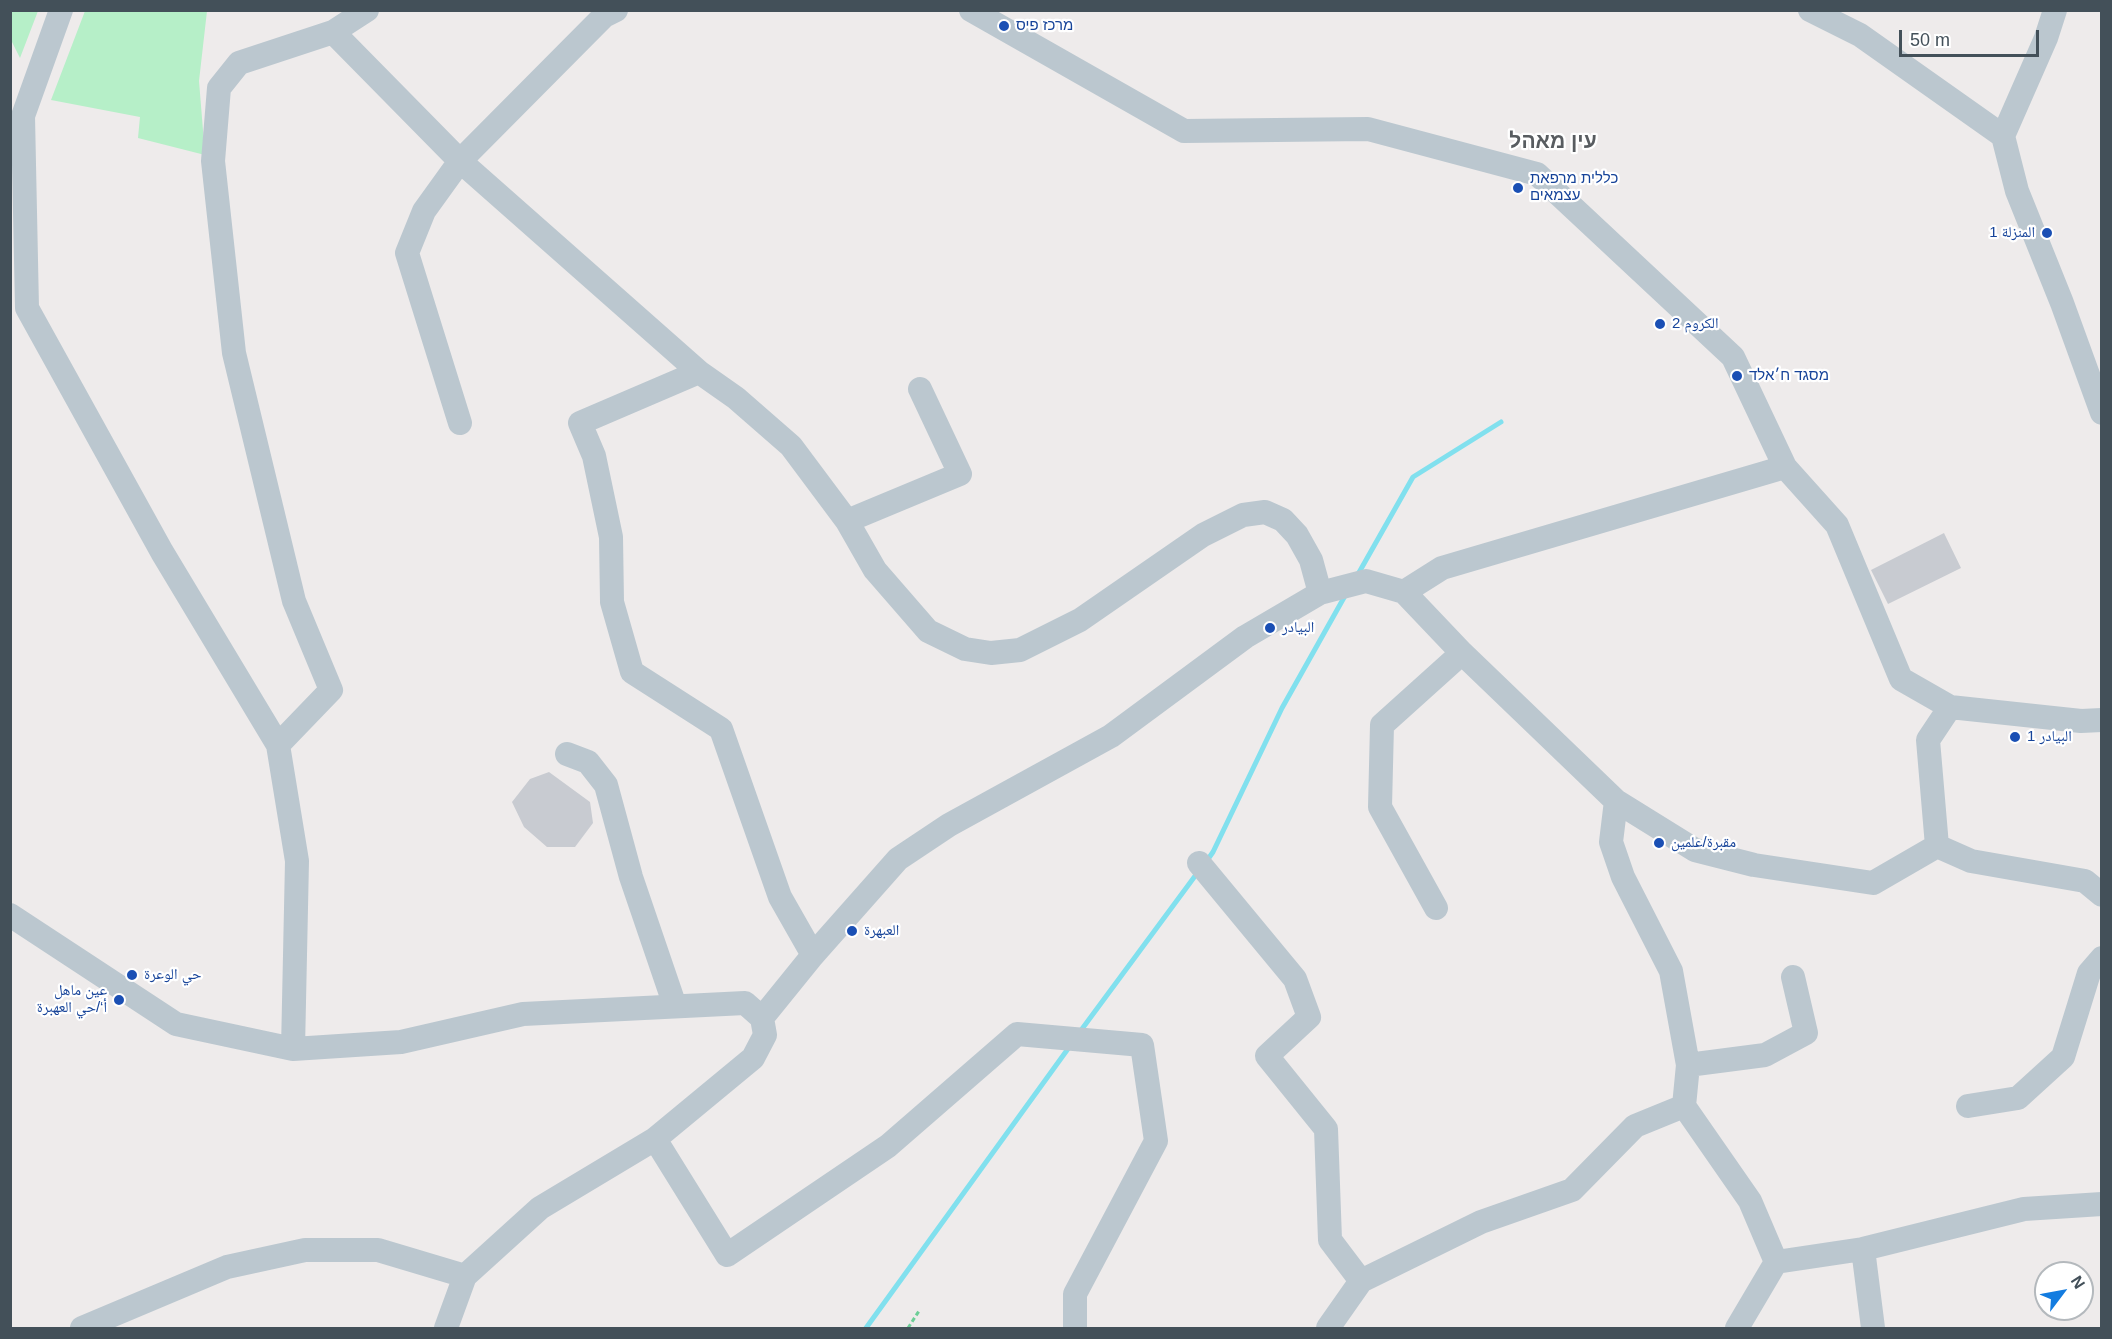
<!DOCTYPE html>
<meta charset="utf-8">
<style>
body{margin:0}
#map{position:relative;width:2112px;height:1339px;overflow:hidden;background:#eeebeb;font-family:Helvetica,sans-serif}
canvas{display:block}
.frame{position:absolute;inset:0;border:12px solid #435059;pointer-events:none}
.north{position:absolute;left:2034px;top:1261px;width:60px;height:60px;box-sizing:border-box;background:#fff;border:2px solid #b4b9bd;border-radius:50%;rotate:58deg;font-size:16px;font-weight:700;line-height:24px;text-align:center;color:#435059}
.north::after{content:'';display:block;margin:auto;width:21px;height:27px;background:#137ce0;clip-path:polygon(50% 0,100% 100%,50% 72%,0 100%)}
.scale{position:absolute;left:1899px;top:30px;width:140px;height:27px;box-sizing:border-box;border:3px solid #435059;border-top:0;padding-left:8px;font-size:18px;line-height:21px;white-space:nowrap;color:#435059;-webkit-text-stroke:4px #fff;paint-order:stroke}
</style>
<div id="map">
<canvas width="2112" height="1339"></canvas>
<div class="frame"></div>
<div class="north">N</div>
<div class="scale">50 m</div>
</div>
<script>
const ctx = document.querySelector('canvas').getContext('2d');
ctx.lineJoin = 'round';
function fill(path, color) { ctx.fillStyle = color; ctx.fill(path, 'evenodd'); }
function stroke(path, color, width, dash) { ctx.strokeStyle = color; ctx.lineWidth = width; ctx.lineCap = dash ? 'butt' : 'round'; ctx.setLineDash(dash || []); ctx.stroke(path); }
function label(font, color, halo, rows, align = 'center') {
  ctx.font = font + ' Helvetica,"Noto Naskh Arabic",Heebo,sans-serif'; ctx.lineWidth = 4.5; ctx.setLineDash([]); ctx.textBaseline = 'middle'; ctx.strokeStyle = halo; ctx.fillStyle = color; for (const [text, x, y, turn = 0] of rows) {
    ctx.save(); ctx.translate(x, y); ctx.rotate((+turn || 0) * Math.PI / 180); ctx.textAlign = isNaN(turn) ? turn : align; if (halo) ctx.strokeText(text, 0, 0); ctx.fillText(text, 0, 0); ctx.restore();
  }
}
fill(new Path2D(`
 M11,10L38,11L20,58L11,40Z
 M85,11H207L199,81L205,155L138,138L140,117L51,100Z`), '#b6efc8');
stroke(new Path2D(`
 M1357,576L1413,477L1501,422
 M1206,862L1213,852L1282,708L1346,594
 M1079,1033L1198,872
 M866,1328L1070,1046`), '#81e0ee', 5);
fill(new Path2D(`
 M1944,533L1961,568L1888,604L1871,570Z
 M549,772L590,802L593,823L575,847H547L524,827L512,802L530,779Z`), '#c8cbd1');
stroke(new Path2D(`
 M908,1328L919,1311`), '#6dce97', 3, [4.5, 3]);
stroke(new Path2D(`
 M61,10L23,116L27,308L162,552L278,745L297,861L293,1049
 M971,10L1184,131L1368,129L1537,174L1733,357L1785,467L1837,525L1901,679L1950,707L2081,721L2102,720
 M1810,10L1860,35L2003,136
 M2055,10L2046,38L2003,136L2017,191L2062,303L2102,413
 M333,32L460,161L699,372
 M920,389L960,474L847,521L875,570L928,631L965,649L991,653L1020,650L1080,620L1203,535L1243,515L1265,512L1283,520L1297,535L1311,560L1320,593
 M460,423L407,253L424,211L460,161L604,16L616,10
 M1404,592L1462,653L1616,801L1695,850L1754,865L1873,883L1937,846L1928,740L1950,707
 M278,745L331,690L294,601L234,353L213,161L219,88L239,63L333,32L367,10
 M567,754L588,762L606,785L631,877L675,1006
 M1616,801L1611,842L1623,877L1671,971L1688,1065L1684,1106
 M1937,846L1971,861L2085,881L2102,895
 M1199,863L1295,979L1309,1017L1267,1056L1326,1129L1330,1240L1361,1281
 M1436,908L1380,807L1382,725L1462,653
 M10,915L176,1024L293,1049L401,1042L523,1014L745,1003L762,1018
 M813,955L780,897L721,729L632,672L612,602L611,537L594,456L580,423L699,372L736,398L791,446L847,521
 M1688,1065L1765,1055L1806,1033L1793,977
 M1968,1106L2018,1098L2063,1057L2089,973L2102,958
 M655,1139L727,1255L888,1146L1017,1034L1142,1045L1156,1141L1075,1294V1328
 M1863,1249L1873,1328
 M82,1328L227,1267L305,1250H378L465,1276
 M446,1328L465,1276L540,1208L655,1139L753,1058L765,1035L762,1018L813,955L898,859L949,825L1111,736L1245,637L1320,593L1366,581L1404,592L1442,568L1785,467
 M1328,1328L1361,1281L1481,1222L1572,1190L1635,1126L1684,1106L1750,1201L1776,1262
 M1737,1328L1776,1262L1863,1249L2024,1209L2102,1204`), '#bbc7cf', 24);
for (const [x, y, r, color] of [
 [1004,26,6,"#1a4fb4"],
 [1518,188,6,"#1a4fb4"],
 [2047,233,6,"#1a4fb4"],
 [1660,324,6,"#1a4fb4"],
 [1737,376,6,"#1a4fb4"],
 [1270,628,6,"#1a4fb4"],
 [2015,737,6,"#1a4fb4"],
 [1659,843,6,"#1a4fb4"],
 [852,931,6,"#1a4fb4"],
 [132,975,6,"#1a4fb4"],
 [119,1000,6,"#1a4fb4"]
]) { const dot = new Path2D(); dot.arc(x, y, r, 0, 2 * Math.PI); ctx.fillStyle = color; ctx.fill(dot); stroke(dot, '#fff', 2); }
label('15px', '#164399', '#fff', [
 ["מרכז פיס",1016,26],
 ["כללית מרפאת",1530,179],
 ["עצמאים",1530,196],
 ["المنزلة 1",2035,233,"right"],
 ["الكروم 2",1672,324],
 ["מסגד ח׳אלד",1749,376],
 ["البيادر",1282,628],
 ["البيادر 1",2027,737],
 ["مقبرة/علمين",1671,843],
 ["العبهرة",864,931],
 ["حي الوعرة",144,975],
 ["عين ماهل",107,991,"right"],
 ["أ‘/حي العهبرة",107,1008,"right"]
], 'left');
label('bold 21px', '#585c60', '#fff', [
 ["עין מאהל",1553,142]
]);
</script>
